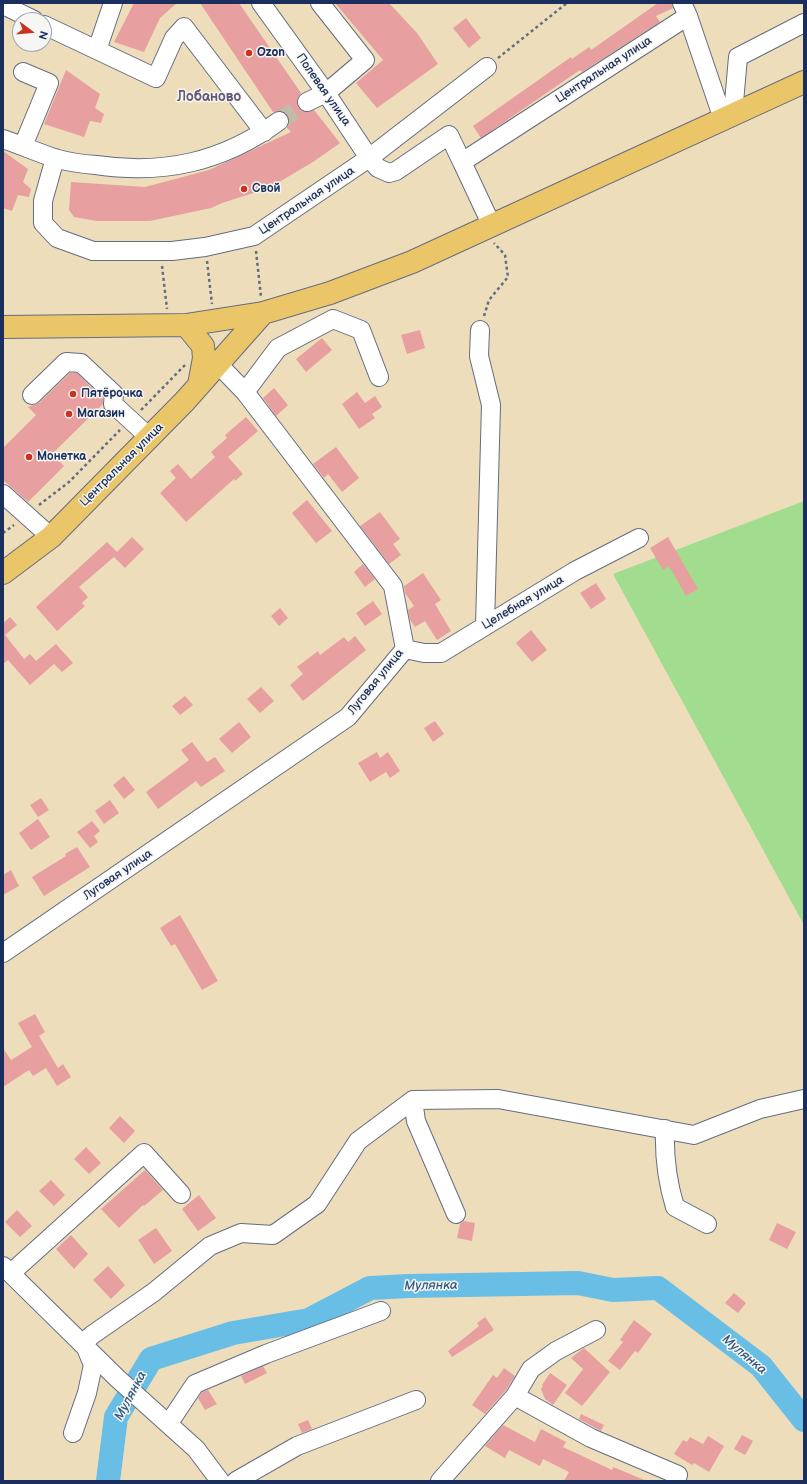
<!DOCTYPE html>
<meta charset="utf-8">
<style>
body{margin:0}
#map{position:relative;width:807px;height:1484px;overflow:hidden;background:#edddbb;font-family:"Balsamiq Sans",sans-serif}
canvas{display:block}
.frame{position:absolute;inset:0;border:4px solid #1b2f5e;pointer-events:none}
.north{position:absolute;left:12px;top:12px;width:40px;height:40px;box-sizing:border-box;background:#f6f6f2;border:1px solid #9ea6b7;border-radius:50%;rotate:106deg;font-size:11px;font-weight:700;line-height:16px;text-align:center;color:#1b2f5e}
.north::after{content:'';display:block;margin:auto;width:14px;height:18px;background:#c8321e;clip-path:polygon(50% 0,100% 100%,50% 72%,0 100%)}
</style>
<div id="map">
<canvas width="807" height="1484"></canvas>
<div class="frame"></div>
<div class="north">N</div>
</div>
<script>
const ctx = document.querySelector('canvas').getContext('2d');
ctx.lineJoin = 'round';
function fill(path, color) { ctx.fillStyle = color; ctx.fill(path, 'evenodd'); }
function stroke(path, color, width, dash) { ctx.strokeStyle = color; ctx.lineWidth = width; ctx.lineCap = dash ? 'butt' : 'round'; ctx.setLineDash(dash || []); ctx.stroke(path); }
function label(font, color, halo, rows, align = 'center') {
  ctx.font = font + ' "Balsamiq Sans",sans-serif'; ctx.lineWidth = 3; ctx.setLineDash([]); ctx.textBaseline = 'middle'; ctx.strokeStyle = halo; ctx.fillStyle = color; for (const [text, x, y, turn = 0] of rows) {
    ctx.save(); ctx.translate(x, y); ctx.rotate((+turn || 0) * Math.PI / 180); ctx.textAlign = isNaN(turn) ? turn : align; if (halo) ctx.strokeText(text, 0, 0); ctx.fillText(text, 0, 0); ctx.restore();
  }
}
fill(new Path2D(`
 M804,501V925L613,574Z`), '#a2dc8e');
stroke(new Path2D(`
 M108,1481L116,1417L151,1359L233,1333L309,1320L370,1288L409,1286L578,1283L613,1290L658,1288L761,1366L804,1420`), '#69bee5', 24);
fill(new Path2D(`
 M134,3H177L160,18L144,52L114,42Z
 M200,3H239L301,93L297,101L298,107L306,112L314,110L340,143L313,162L269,188L222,203L211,208L150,221H97L74,217L69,210L71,182L145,187L209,170L291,132L287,128L289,121L287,115L279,111L273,112Z
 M335,3H389L417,33L438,64L377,108L356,83L383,60Z
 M658,3H672L673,8L656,16L660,22L582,72L580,70L481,138L473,126L571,57L572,59L589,47L591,50Z
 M466,18L481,38L469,48L453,28Z
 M66,70L100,94L95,108L104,114L101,123L90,121L84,137L44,124Z
 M3,151L28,169L23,182L31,189L29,197L18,195L12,211L3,208Z
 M420,330L425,348L407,354L401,335Z
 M322,338L332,350L306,372L296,359Z
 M70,373H77L103,399V404L52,454L64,466L28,502L3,480V448L36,415L28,407L39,403Z
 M274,388L288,405L276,416L263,398Z
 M357,392L365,403L375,396L382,407L372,414L375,418L359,429L342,404Z
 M246,417L258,431L228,457L243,474L235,481L234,479L186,522L160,493L176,478L170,471L178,464L191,479L215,457L211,452L227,438L225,435Z
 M336,447L359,478L342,492L328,474L324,478L313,464Z
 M307,500L332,531L316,543L292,513Z
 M380,512L400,539L393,544L401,555L389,564L360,526Z
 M132,537L144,549L125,568L114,557L79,587L88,597L82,603L85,606L57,631L36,607L107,542L117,552Z
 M668,537L698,589L686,596L669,566L663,570L650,548Z
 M363,564L375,579L365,587L354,572Z
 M423,573L441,600L435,604L451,631L437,640L425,621L415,627L410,620L408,610L414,606L405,593L404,586Z
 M596,583L606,599L591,609L580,593Z
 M373,601L382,614L365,626L356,613Z
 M280,608L288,618L279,626L271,616Z
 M10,617L17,625L5,635L24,659L30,654L36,661L56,644L73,663L62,672L54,664L30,685L8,660L3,664V623Z
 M531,630L547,650L532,662L516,643Z
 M355,636L366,650L303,701L290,685L303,674L297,667L318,651L320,655L344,637L348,642Z
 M261,687L274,701L260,713L247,699Z
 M185,696L193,705L180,715L172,706Z
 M435,721L444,734L433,742L424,728Z
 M239,722L251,737L232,753L219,739Z
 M192,742L207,762L215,757L225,771L201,787L196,781L158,809L146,792L189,760L181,750Z
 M377,752L380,758L388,752L400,771L390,778L386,772L370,782L358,763Z
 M124,776L135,790L124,799L113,785Z
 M41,798L49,810L38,817L30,805Z
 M110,800L119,813L104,824L95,811Z
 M38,819L50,837L31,850L19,833Z
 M92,821L100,831L94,836L98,842L90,848L77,832Z
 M77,847L90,867L44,896L32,877L66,856L65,854Z
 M11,870L19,886L3,895V875Z
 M180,915L218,981L202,990L175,944L171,946L160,928Z
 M35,1014L45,1032L39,1036L58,1068L63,1064L71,1077L57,1086L46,1068L33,1076L29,1070L3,1087V1048L11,1060L32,1047L18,1023Z
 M120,1116L135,1131L124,1143L109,1128Z
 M86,1147L101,1163L89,1174L74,1159Z
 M145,1170L163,1190L144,1206L143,1205L119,1228L101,1209Z
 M51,1180L65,1195L54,1206L39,1191Z
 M199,1195L216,1218L198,1231L182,1209Z
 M17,1210L32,1226L20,1237L5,1222Z
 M464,1221L475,1223L472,1241L457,1238L460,1224Z
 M777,1223L796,1232L787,1249L769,1240Z
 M156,1228L172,1251L154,1264L138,1240Z
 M71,1235L88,1254L74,1269L56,1249Z
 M108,1266L125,1285L111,1299L93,1280Z
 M734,1293L746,1303L738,1313L725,1303Z
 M485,1317L494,1330L452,1357L448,1351L479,1326L477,1323Z
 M634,1320L652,1334L638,1353L635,1351L620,1370L608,1361L623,1342L620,1340Z
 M584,1348L610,1372L582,1406L565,1393L583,1369L571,1358Z
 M263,1366L267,1373L245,1384L241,1376Z
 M504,1368L515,1376L506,1390L485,1414L472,1405L493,1375L497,1378Z
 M550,1373L567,1385L553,1405L545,1399L541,1389L543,1386L542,1385Z
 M208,1390L217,1404L205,1410L198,1398L202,1392Z
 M581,1414L604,1425L601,1431L579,1419Z
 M308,1420L312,1429L302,1433L298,1424Z
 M503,1425L535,1442L541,1429L566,1442L563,1447L612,1470L613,1467L647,1481H564L569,1472L543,1459L540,1466L509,1450L505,1458L485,1446Z
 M742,1435L753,1441L745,1455L734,1449Z
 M708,1436L724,1446L709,1472L694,1463L692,1465L674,1454L683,1440L687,1442L690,1437L703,1444Z`), '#e7a09f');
stroke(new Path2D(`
 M279,121L307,102`), '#c3baa8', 18, [18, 9]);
const minor = new Path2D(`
 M261,3L326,93L369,158L378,168L389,173L396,171L449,135L462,162L688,16L682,3
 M3,5L34,20
 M688,16L723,119
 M44,25L156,78L174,38L184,27L264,132
 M97,50L113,3
 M307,102L326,93L365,60L320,3
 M733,114L738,57L804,23
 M3,139C20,145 37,152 54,158C68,162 82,164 96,165C164,175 223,162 279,121
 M23,146L49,83L23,72
 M55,158L43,201V223L57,238L93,251H172L205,247L254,236L369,158L487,67
 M462,162L492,226
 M480,330L479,356L491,405L485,626
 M245,392L278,348L333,319L361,330L379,377
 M32,395L66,362L81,363L114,394L113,404L149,437
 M3,494L51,537
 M405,649L424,653H441L575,571L639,538
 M3,953L348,717L405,649L393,586L245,392L218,364
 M413,1100L416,1121L456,1214
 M665,1129C664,1156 667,1181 675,1207L707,1224
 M3,1266L117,1378L196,1449L220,1481
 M11,1273L144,1153L181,1194
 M82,1344L92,1335L154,1292L210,1246L241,1233L273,1235L317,1204L358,1141L413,1100L498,1099L694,1135L760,1109L804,1099
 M515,1396L591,1438L678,1475L675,1481
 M169,1423L195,1384L266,1354L381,1311
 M73,1433L87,1393L93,1365L86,1348
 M236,1481L297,1446L416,1400
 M440,1481L515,1396L531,1369L556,1351L596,1330`);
const major = new Path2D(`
 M186,325L263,313L330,293L412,262L804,82
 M3,327L186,325L203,346L204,358L199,385
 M3,573L51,537L185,401L263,313`);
stroke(minor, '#646c7f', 20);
stroke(major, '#646c7f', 24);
stroke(new Path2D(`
 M498,58L567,3
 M256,251L261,297
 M207,261L212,304
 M162,266L167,309
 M484,316L489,300L508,277L505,255L494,243
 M141,410L185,365
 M39,505L69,482L120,430
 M3,533L14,525`), '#646c7f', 2.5, [3, 3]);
stroke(minor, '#fff', 18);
stroke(major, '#ebc669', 22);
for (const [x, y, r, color] of [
 [249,53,4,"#c8321e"],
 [244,189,4,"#c8321e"],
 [73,394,4,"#c8321e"],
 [69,414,4,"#c8321e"],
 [29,457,4,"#c8321e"]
]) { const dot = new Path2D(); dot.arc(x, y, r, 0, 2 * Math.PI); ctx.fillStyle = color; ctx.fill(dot); stroke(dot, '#f6f6f2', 1.5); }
label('bold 12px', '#1b2f5e', '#f6f6f2', [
 ["Ozon",257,53],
 ["Свой",252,189],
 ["Пятёрочка",81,394],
 ["Магазин",77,414],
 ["Монетка",37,457]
], 'left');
label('12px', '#1b2f5e', '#f6f6f2', [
 ["Центральная улица",604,70,-33],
 ["Полевая улица",323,90,55],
 ["Центральная улица",307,201,-34],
 ["Центральная улица",122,465,-45],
 ["Целебная улица",523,603,-31],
 ["Луговая улица",376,682,-51],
 ["Луговая улица",118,875,-34]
]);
label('italic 13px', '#325a86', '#f6f6f2', [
 ["Мулянка",431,1286,-1],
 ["Мулянка",744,1355,40],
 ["Мулянка",131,1396,-62]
]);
label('bold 14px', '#625775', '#f6f6f2', [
 ["Лобаново",209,97]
]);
</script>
